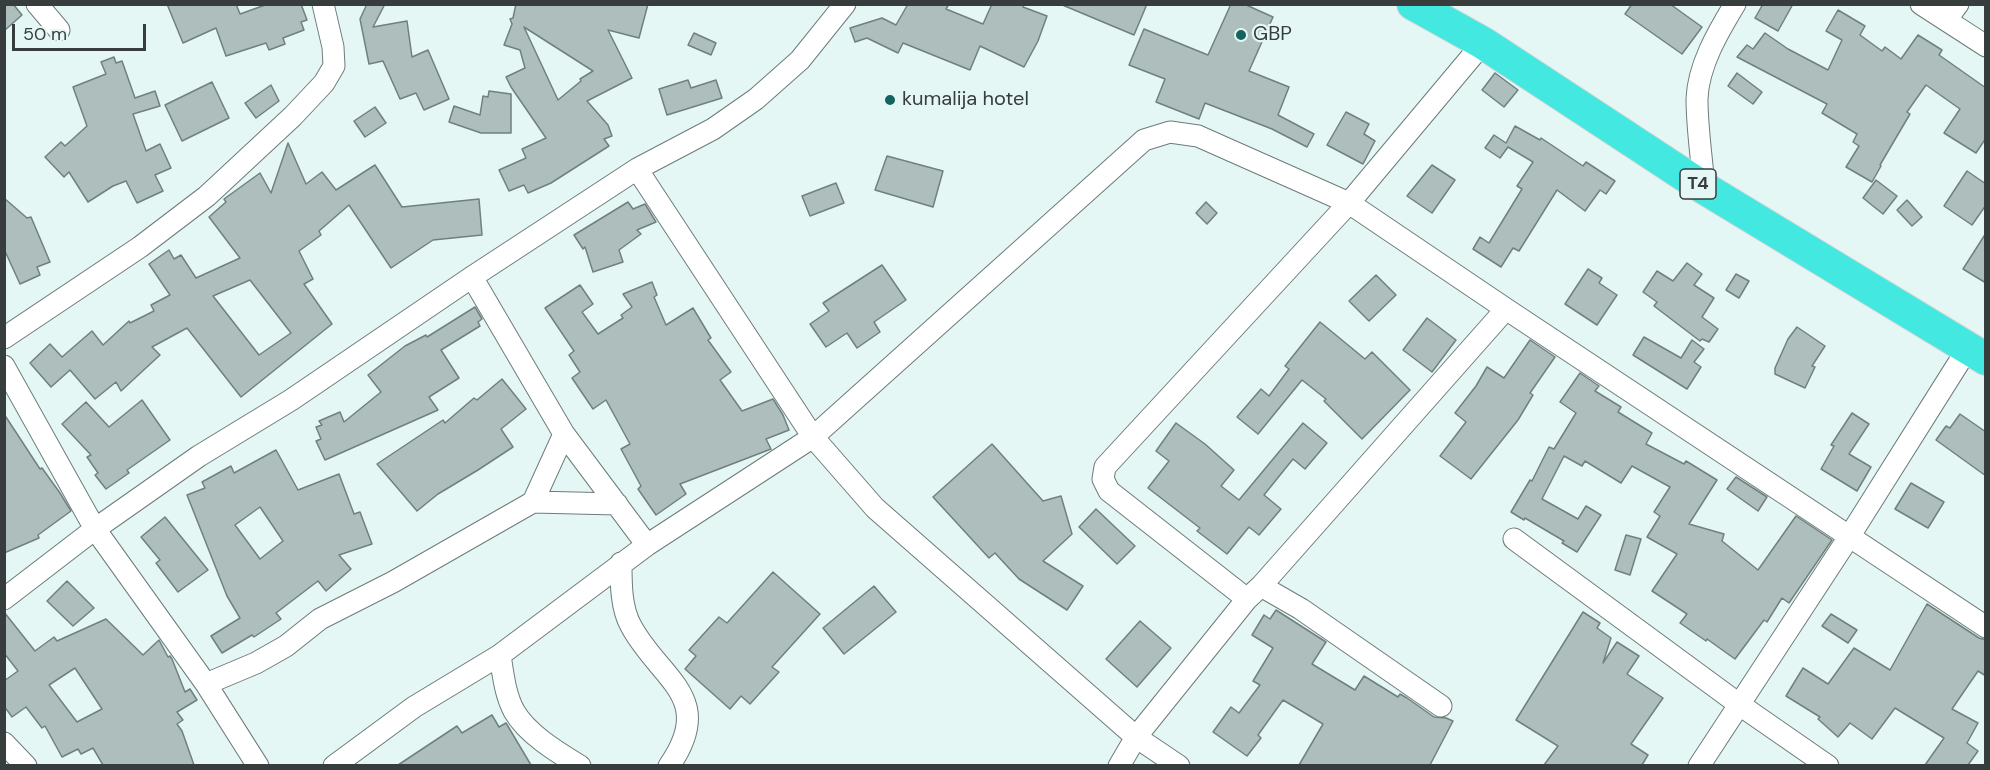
<!DOCTYPE html>
<style>
body{margin:0}
#map{position:relative;width:1990px;height:770px;overflow:hidden;background:#e5f7f5;font-family:"DM Sans",sans-serif}
canvas{display:block}
.frame{position:absolute;inset:0;border:6px solid #363d3c;pointer-events:none}
.scale{position:absolute;left:12px;top:24px;width:134px;height:27px;box-sizing:border-box;border:3px solid #363d3c;border-top:0;padding-left:8px;font-size:18px;line-height:21px;white-space:nowrap;color:#363d3c;-webkit-text-stroke:4px #e5f7f5;paint-order:stroke}
</style>
<div id="map">
<canvas width="1990" height="770"></canvas>
<div class="frame"></div>
<div class="scale">50 m</div>
</div>
<script>
const ctx = document.querySelector('canvas').getContext('2d');
ctx.lineJoin = 'round';
function fill(path, color) { ctx.fillStyle = color; ctx.fill(path, 'evenodd'); }
function stroke(path, color, width, dash) { ctx.strokeStyle = color; ctx.lineWidth = width; ctx.lineCap = dash ? 'butt' : 'round'; ctx.setLineDash(dash || []); ctx.stroke(path); }
function label(font, color, halo, rows, align = 'center') {
  ctx.font = font + ' "DM Sans",sans-serif'; ctx.lineWidth = 4.5; ctx.setLineDash([]); ctx.textBaseline = 'middle'; ctx.strokeStyle = halo; ctx.fillStyle = color; for (const [text, x, y, turn = 0] of rows) {
    ctx.save(); ctx.translate(x, y); ctx.rotate((+turn || 0) * Math.PI / 180); ctx.textAlign = isNaN(turn) ? turn : align; if (halo) ctx.strokeText(text, 0, 0); ctx.fillText(text, 0, 0); ctx.restore();
  }
}
const building = new Path2D(`
 M4,4H13L22,15L4,31Z
 M167,4H236L240,14L268,4H301L307,20L301,22L304,30L283,38L285,44L269,50L266,43L226,56L216,28L183,43Z
 M367,4H385L373,27L407,21L412,57L428,50L449,99L424,110L416,93L400,99L383,61L369,64L360,19Z
 M516,4H648L639,38L608,30L632,78L587,101L608,125L612,136L604,139L609,146L551,183L528,193L524,185L509,191L499,170L526,158L522,149L546,138L511,87L506,77L525,68L520,50L504,45L512,24L510,19L513,18ZM524,27L593,71L580,79L581,81L558,100Z
 M908,4H949L946,9L983,24L992,4H1025L1023,7L1047,16L1038,41L1024,67L980,46L970,70L903,43L898,53L867,38L855,42L850,28L882,18L896,25Z
 M1060,4H1147L1134,35Z
 M1231,4H1244L1273,17L1249,71L1289,87L1278,115L1314,134L1307,147L1272,129L1205,103L1199,119L1156,102L1165,79L1129,65L1144,29L1208,55Z
 M1632,4H1670L1702,27L1682,54L1625,14Z
 M1763,4H1793L1778,31L1755,18Z
 M1838,10L1865,26L1860,35L1882,51L1885,47L1901,59L1918,35L1942,50L1939,55L1986,88V138L1976,153L1944,133L1960,109L1926,85L1907,112L1910,114L1880,165L1881,166L1872,182L1846,167L1859,146L1853,142L1857,134L1822,113L1827,104L1737,57L1747,45L1753,49L1765,33L1788,49L1828,70L1842,40L1826,31Z
 M694,33L716,43L711,55L688,45Z
 M114,57L116,63L122,61L135,98L155,91L160,106L133,114L146,151L160,144L171,168L155,175L163,191L137,203L126,181L113,186L88,202L69,172L64,177L45,157L61,142L65,146L87,126L73,87L106,74L101,62Z
 M1495,73L1518,90L1504,107L1482,90Z
 M1737,73L1762,92L1753,104L1728,86Z
 M688,80L691,88L716,80L722,98L667,115L659,89Z
 M212,82L229,118L182,141L165,105Z
 M271,85L279,101L256,118L245,103Z
 M489,91L511,94V133H481L449,122L454,106L480,115L483,96L488,97Z
 M375,107L386,123L365,137L354,121Z
 M1346,112L1369,124L1364,134L1375,141L1363,164L1327,145Z
 M1515,126L1540,140L1541,138L1583,166L1586,162L1615,181L1606,194L1600,190L1585,211L1557,190L1519,251L1513,248L1501,267L1473,249L1480,237L1489,243L1522,189L1517,186L1533,162L1508,147L1500,158L1485,148L1494,135L1506,143Z
 M288,143L306,184L322,172L336,190L375,165L402,207L479,199L482,235L433,240L391,268L349,205L319,231L321,235L299,251L313,279L304,284L332,324L241,397L187,328L152,347L160,355L121,391L116,382L95,399L70,370L51,387L30,363L50,344L62,357L92,331L103,345L129,321L130,323L154,311L151,305L170,295L149,264L169,250L174,259L181,255L196,278L240,258L209,217L226,202L224,199L260,173L271,193ZM250,280L291,333L259,355L213,296Z
 M887,156L943,171L933,207L875,190Z
 M1432,165L1455,180L1432,213L1407,196Z
 M1967,171L1986,184V205L1972,225L1944,206Z
 M1876,180L1897,196L1883,214L1863,198Z
 M836,183L844,203L810,216L802,196Z
 M4,198L27,218L31,217L50,262L37,267L40,275L20,284L4,249Z
 M1907,200L1922,217L1912,226L1897,210Z
 M628,202L633,209L645,204L656,222L637,230L641,234L619,250L623,262L593,272L585,247L583,249L574,235Z
 M1206,202L1217,213L1207,224L1196,213Z
 M1986,233V283L1963,269Z
 M1687,263L1702,274L1694,285L1714,298L1702,317L1718,329L1709,342L1702,339L1700,341L1654,306L1657,302L1643,292L1657,271L1673,281Z
 M882,265L906,300L874,322L880,332L857,348L847,333L826,347L810,324L829,311L823,303Z
 M1588,269L1602,278L1599,283L1617,295L1597,325L1565,304Z
 M1736,274L1749,281L1739,298L1726,290Z
 M1376,275L1396,295L1369,321L1349,301Z
 M652,282L657,295L654,297L666,325L693,308L711,338L708,340L731,372L720,380L742,411L773,399L783,415L789,430L766,439L771,449L680,484L686,494L656,515L638,489L641,486L621,449L630,444L606,400L593,409L572,378L580,372L569,355L574,351L545,308L580,285L593,304L582,312L598,334L623,318L621,315L632,307L623,294Z
 M475,307L482,319L478,322L480,326L441,350L459,378L429,397L438,410L325,460L316,441L321,439L316,427L322,425L319,421L340,412L344,422L381,392L368,375L405,346L426,335L427,337Z
 M1427,318L1456,340L1432,372L1403,350Z
 M1320,322L1365,359L1372,352L1410,390L1362,439L1324,401L1326,399L1302,380L1258,434L1237,417L1261,389L1269,396L1289,369L1285,366Z
 M1797,327L1825,346L1812,366L1815,367L1805,388L1775,374V368L1788,339Z
 M1644,337L1681,358L1692,340L1704,349L1694,362L1701,367L1687,389L1633,355Z
 M1530,340L1555,357L1530,393L1533,395L1518,420L1471,479L1440,456L1466,422L1455,413L1476,386L1487,367L1504,378Z
 M1580,373L1599,386L1595,391L1621,407L1618,412L1652,433L1646,444L1684,464L1686,461L1717,480L1689,524L1724,534L1722,541L1758,570L1796,516L1832,540L1789,603L1782,598L1767,622L1764,620L1735,659L1707,639L1706,641L1680,623L1687,614L1652,591L1677,554L1647,537L1660,516L1654,512L1670,487L1632,466L1621,483L1585,461L1582,466L1564,456L1542,499L1578,519L1586,506L1601,515L1577,552L1562,543L1564,541L1525,518L1524,520L1511,512L1530,480L1532,481L1549,447L1554,449L1576,413L1560,402Z
 M502,379L526,409L501,429L513,447L478,470L438,494L417,511L377,464L443,420L445,423L474,398L477,400Z
 M142,400L170,440L127,470L129,473L106,489L95,475L98,473L87,457L91,455L62,424L86,402L109,427Z
 M1852,413L1869,424L1849,454L1871,467L1857,491L1821,469L1834,446L1831,445Z
 M4,414L40,469L42,468L60,493L71,511L38,535L39,538L4,553Z
 M1960,414L1986,432V476L1936,440L1946,426L1950,428Z
 M1176,423L1205,444L1234,470L1221,486L1239,500L1303,423L1327,443L1305,469L1293,459L1264,495L1281,509L1259,535L1249,527L1227,554L1197,531L1200,528L1148,488L1169,461L1156,451Z
 M992,444L1043,501L1061,496L1072,534L1043,561L1083,586L1067,610L1019,579L995,553L989,558L933,497Z
 M276,450L298,490L339,474L354,514L360,512L372,544L339,555L351,569L326,591L318,581L276,613L281,619L254,637L252,635L222,653L211,636L240,618L227,596L187,495L205,488L202,482L231,466L234,473ZM260,507L283,541L260,559L235,525Z
 M1736,477L1767,497L1758,511L1727,489Z
 M1911,483L1944,502L1928,528L1895,509Z
 M1096,509L1135,546L1117,564L1079,527Z
 M165,517L208,570L178,592L156,563L160,560L141,537Z
 M1626,535L1641,539L1630,575L1615,570Z
 M773,572L820,614L772,667L779,672L750,704L741,696L730,709L685,669L696,656L689,650L719,617L727,623Z
 M67,581L94,608L73,626L47,601Z
 M874,586L896,612L844,654L823,628Z
 M1927,604L1979,638L1986,640V676L1978,671L1952,709L1978,723L1967,743L1978,751L1968,765H1925L1944,738L1895,708L1872,739L1850,723L1838,737L1818,719L1820,717L1786,696L1803,668L1828,684L1854,648L1890,670Z
 M1276,610L1326,642L1312,664L1355,690L1364,676L1398,697L1400,694L1407,698L1434,717L1446,718L1453,721L1430,765H1299L1323,724L1283,700L1258,735L1261,738L1247,756L1213,732L1231,707L1239,713L1260,685L1253,681L1273,648L1252,635L1264,615L1270,619Z
 M4,612L35,651L54,637L57,641L106,619L143,655L159,640L168,657L170,656L172,659L185,692L190,689L197,700L177,712L183,720L177,724L182,731L194,765H103L93,748L81,754L78,749L62,757L45,726L42,728L26,707L12,717L4,706V681L18,671L4,653ZM75,668L102,709L77,722L49,685Z
 M1583,612L1600,623L1597,628L1611,638L1603,663L1617,642L1639,656L1627,674L1663,698L1631,744L1648,755L1642,765H1544L1558,746L1516,720Z
 M1831,614L1857,630L1848,643L1822,626Z
 M1140,621L1171,648L1137,687L1106,659Z
 M492,715L499,727L506,723L531,765H398L457,726L462,733Z`);
fill(building, '#adbebd');
stroke(building, '#70807f', 1.5);
const minor = new Path2D(`
 M37,4L59,30
 M1921,4L1986,46
 M1946,20L1958,4
 M637,169L813,437L875,508L1136,737L1179,766
 M1704,188C1702,159 1697,129 1697,99C1698,66 1718,32 1735,4
 M472,277L564,434L647,545
 M4,338L140,247L207,196L293,116L324,83L334,66L333,47L323,4
 M4,366L95,529L206,684L258,766
 M533,502L617,504
 M1514,539L1740,705L1828,766
 M621,563C621,584 621,608 631,626C660,680 717,697 669,766
 M1261,586L1301,609L1441,706
 M4,599L95,529L199,456L291,400L472,277L637,169L713,129L756,99L800,60L845,4
 M1247,599L1109,491L1103,479L1105,467L1349,203L1483,43
 M500,655C503,674 505,694 514,711C527,734 557,752 580,766
 M206,684L256,663L286,646L320,619L393,582L533,502L564,434
 M4,743L26,766
 M334,766L414,707L500,655L647,545L813,437L1144,140L1170,132L1198,136L1349,203L1506,309L1986,627
 M1119,766L1136,737L1247,599L1261,586L1506,309
 M1699,766L1849,537L1968,348`);
const highway = new Path2D(`
 M1413,4L1483,43L1704,188L1986,359`);
stroke(minor, '#6c7c7a', 23);
stroke(highway, '#d3d4d4', 34);
stroke(minor, '#fff', 21);
stroke(highway, '#43e9e1', 32);
for (const [x, y, r, color] of [
 [1241,35,6,"#14635f"],
 [890,100,6,"#14635f"]
]) { const dot = new Path2D(); dot.arc(x, y, r, 0, 2 * Math.PI); ctx.fillStyle = color; ctx.fill(dot); stroke(dot, '#e5f7f5', 2); }
for (const [x, y, w] of [
 [1698,184,36]
]) { const box = new Path2D(); box.roundRect(x - w / 2, y - 15, w, 30, 4.5); ctx.fillStyle = '#e5f7f5'; ctx.fill(box); stroke(box, '#363d3c', 1.5); }
label('bold 18px', '#363d3c', null, [
 ["T4",1698,184]
]);
label('20px', '#363d3c', '#e5f7f5', [
 ["GBP",1253,35],
 ["kumalija hotel",902,100]
], 'left');
</script>
